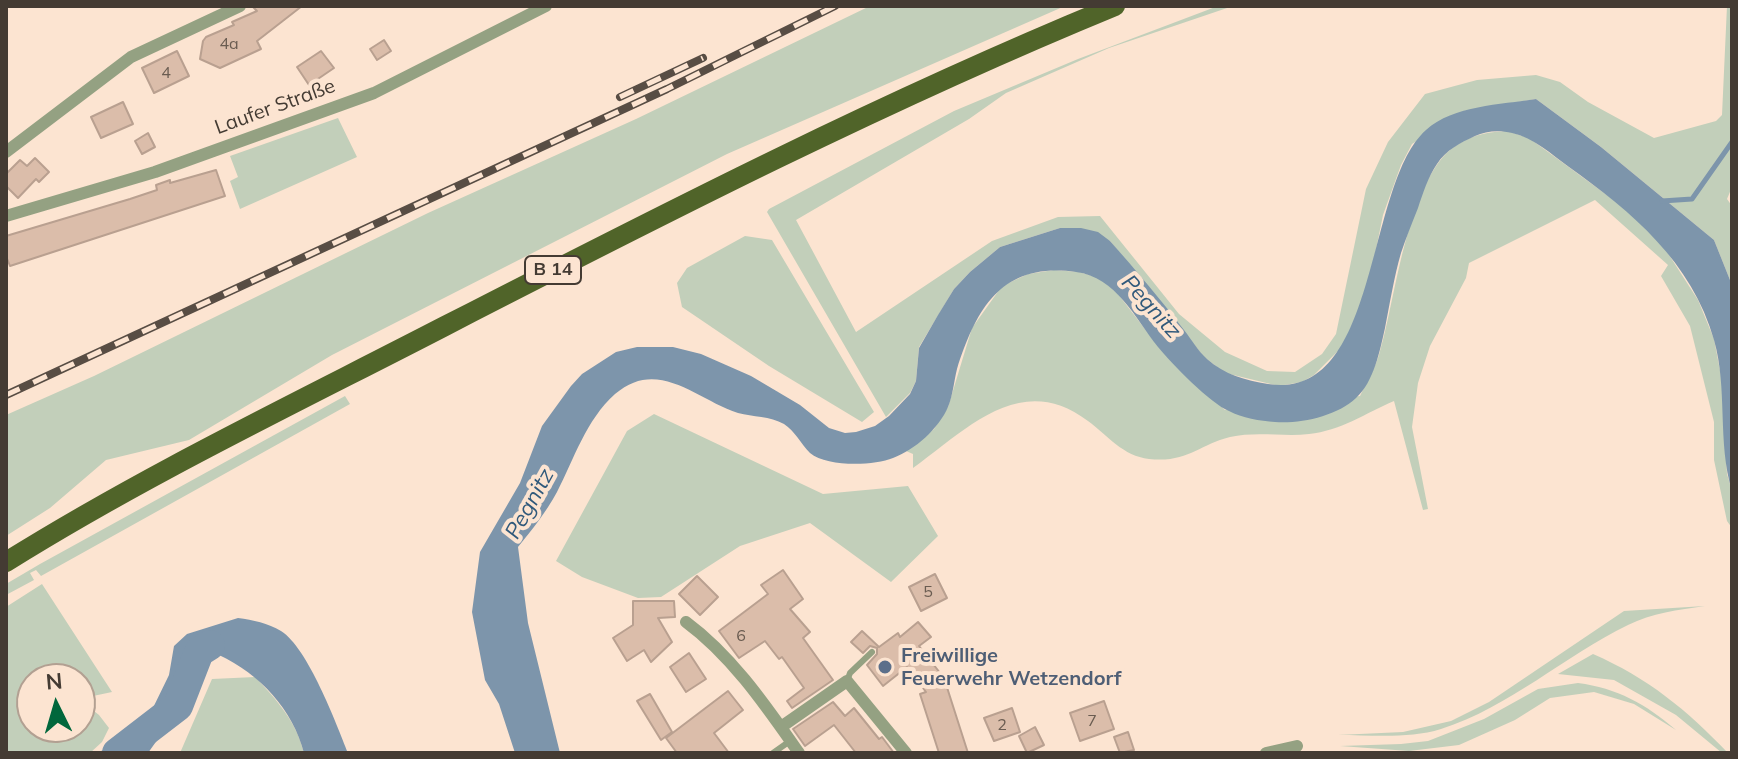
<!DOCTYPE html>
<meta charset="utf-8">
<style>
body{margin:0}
#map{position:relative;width:1738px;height:759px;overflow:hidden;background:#fce4d1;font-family:Mulish,sans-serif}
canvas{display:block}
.frame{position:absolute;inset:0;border:8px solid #443b33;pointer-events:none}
.north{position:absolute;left:16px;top:663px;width:80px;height:80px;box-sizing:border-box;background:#fce4d1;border:2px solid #b2a092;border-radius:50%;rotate:355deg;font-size:22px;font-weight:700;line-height:32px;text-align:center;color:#443b33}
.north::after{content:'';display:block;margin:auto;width:28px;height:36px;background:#01673c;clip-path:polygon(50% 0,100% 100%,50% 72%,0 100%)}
</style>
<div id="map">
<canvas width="1738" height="759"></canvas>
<div class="frame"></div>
<div class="north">N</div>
</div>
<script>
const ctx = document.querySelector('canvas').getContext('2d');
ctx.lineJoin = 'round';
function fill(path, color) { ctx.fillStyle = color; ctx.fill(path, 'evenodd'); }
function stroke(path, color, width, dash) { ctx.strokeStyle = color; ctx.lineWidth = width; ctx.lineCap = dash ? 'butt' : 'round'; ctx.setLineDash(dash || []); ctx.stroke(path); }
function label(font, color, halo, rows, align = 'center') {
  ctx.font = font + ' Mulish,sans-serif'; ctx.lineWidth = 8; ctx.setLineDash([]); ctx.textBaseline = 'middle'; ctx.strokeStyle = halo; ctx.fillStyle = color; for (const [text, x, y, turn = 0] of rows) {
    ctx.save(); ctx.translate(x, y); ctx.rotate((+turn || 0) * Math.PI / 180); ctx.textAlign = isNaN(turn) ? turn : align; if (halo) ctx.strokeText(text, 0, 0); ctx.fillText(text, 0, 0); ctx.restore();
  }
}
fill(new Path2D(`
 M870,6H1065L727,154L332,355L189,440L106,460L50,508L6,536V415L94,376L428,213L636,119Z
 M1218,6H1233L1109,48L1006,93L969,119L796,220L856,332L992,241L1058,217L1100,216L1179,314L1225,352L1267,371L1295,372L1322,354L1336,334L1366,189L1388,142L1425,94L1477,80L1536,75L1560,82L1588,102L1654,138L1716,121L1722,115L1727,6H1732V187L1727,199L1732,206V285L1714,240L1601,147L1536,99L1464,111L1412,144L1401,165L1383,215L1370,279L1356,317L1341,348L1314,375L1302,382L1279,386L1225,373L1204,357L1110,241L1060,228L1000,247L970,272L954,289L919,347L916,381L910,393L886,417L767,212L769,209L954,111L1078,59Z
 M338,118L357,157L240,209L230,181L238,177L230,156Z
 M1507,131L1529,138L1630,212L1662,244L1698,300L1714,339L1722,381L1727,474L1732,491V528L1727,521L1714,460V422L1690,326L1661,276L1668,265L1595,200L1469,263L1466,278L1430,346L1418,383L1412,427L1428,509L1423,510L1394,401C1366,413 1340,431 1309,434C1284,437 1256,431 1230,437C1198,445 1188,463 1149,459C1123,456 1108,436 1088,421C1021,370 967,429 913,468V454L906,451L934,429L948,407L972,328L1002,286L1028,274L1054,270L1079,272L1100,278L1118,294L1161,350L1225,410L1360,396C1367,381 1376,367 1380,351C1396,299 1408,171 1460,143C1475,134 1490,132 1507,131Z
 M745,236L772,240L874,412L862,422L769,366L682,307L677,283L687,268Z
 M345,396L350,404L41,576L36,570L30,573L34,580L6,595V584L40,564Z
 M654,414L823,494L908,486L938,536L891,582L810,523L740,546L661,597L638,598L582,577L556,561L627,431Z
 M42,584L112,692L93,696L89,707L99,715L109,728L102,742L90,753H6V607ZM32,679H80V727H32Z
 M1705,606C1678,610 1652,613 1628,625C1564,656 1510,707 1441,729C1409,739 1372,735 1338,735L1403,732L1451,721L1489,702L1624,611Z
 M1593,654C1648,678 1687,710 1728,753H1722L1676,715L1614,680L1558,674Z
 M255,677C277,700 296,721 304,753H180L212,679Z
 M1578,683C1617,688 1646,704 1676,730L1634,704L1594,692L1550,698L1515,720L1459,745L1409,751L1340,746L1401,744L1428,741L1484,719L1538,689Z`), '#c2cfba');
fill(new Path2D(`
 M1536,99L1601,147L1714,240L1732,285V491C1717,442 1728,389 1714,340C1692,262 1632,212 1569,167C1551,154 1534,138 1512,133C1499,130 1486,131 1475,136C1460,143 1446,150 1437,164C1428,177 1423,193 1418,208C1412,223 1406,238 1401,253C1394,277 1390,303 1385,328C1380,350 1374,382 1356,398C1337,416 1301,424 1275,422C1260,421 1242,418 1229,411C1211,404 1171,363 1158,347C1135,318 1116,277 1076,272C1002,262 977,307 957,369C954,381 953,395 948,407C939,428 915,450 893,458C873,466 827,467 810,453C801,444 795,431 784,424C770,416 753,417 738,413C696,399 658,357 615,394C586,420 574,459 557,492C546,512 532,530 518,547L528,623L560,753H515L499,704L485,680L472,612L480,552L520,483L542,426L571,386L582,374L616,352L637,347H673L701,354L751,376L800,405L829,428L845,433L856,432L875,426L889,416L910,394L916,381L919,348L938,315L954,289L970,272L1000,247L1060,228H1081L1098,232L1110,241C1136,270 1161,300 1184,330C1192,340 1198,351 1207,359C1225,375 1245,380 1268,384C1381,402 1364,185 1426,130C1454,105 1500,105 1536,99Z
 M238,618C253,620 268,623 281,631C308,648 336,723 348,753H304C293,710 260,674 219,655C190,659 189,683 178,705C170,722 159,738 148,753H95L110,748L121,740L150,714L169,675L174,646L187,634Z`), '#7d95ab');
stroke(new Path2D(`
 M1662,201L1692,199L1732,142`), '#7d95ab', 5);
stroke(new Path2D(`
 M117,753L178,706L199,652L210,645`), '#7d95ab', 30);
const building = new Path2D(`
 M252,6H302L257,41L261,49L220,68L200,59L203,41L206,37L234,25L232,22L257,11Z
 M384,40L391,51L377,60L370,49Z
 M177,51L189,76L154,93L142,68Z
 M321,51L334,68L309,85L297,67Z
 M123,102L133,124L101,138L91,117Z
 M148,133L155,147L142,154L135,141Z
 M35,158L49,172L39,182L36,179L18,198L6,186V174L20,160L27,166Z
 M216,170L225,196L10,266L6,256V236L130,199L157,190L156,185L170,180V183Z
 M783,570L803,599L790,609L810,632L803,638L833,680L792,708L787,701L804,688L782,657L779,659L765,641L739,658L719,631L768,594L761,585Z
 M935,574L947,598L921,611L909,587Z
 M697,576L718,597L700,615L679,594Z
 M633,601H674L675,617L658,618L672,642L651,662L644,650L627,661L613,638L633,625Z
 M918,622L931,637L919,646L944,678L968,753H939L920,694L926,692L907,667L883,686L867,665L877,654V648L870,646L863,653L851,642L862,631L879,647L898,633L900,637Z
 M689,653L706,679L686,692L670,667Z
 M728,691L743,710L714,733L729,753H677L666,738Z
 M650,694L672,732L661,740L637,701Z
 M1104,701L1114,729L1080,741L1070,713Z
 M833,702L845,716L854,708L879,739L882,737L894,753H856L834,725L805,746L793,729Z
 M1012,708L1020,732L994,741L984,718Z
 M1035,727L1044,745L1027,753L1019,736Z
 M1128,732L1134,750L1120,753L1114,737Z`);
fill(building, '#dbbdaa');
stroke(building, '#b9a090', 2);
stroke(new Path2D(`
 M847,681L850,673L872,652
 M773,753L790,741`), '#94a182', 6);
stroke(new Path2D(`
 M6,152L131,57L240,6
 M6,216L155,172L374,93L546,6
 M686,622C732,656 766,706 799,753
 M781,727L847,681L906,753
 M1266,753L1297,746`), '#94a182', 12);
stroke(new Path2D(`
 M6,562C147,474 298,402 445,326C665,213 886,100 1115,6`), '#506429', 20);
const rail = new Path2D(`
 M620,97L703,58
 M6,395L667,89L835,6`);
stroke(rail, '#584d44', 8);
stroke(rail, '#fce4d1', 5, [15]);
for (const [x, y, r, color] of [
 [885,667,8,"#5c6f8a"]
]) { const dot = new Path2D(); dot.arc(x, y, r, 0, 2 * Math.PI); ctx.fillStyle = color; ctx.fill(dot); stroke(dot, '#fce4d1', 3); }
label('16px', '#6a5c51', null, [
 ["4a",229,44],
 ["4",166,73],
 ["5",928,592],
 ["6",741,636],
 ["7",1092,721],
 ["2",1002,725]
]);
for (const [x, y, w] of [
 [553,270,56]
]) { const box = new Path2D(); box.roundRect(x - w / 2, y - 14, w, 28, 6); ctx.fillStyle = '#fce4d1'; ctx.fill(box); stroke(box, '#443b33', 2); }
label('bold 18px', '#443b33', null, [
 ["B 14",553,270]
]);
label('20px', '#443b33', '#fce4d1', [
 ["Laufer Straße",275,107,-20]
]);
label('bold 20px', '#4e5e75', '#fce4d1', [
 ["Freiwillige",901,656],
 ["Feuerwehr Wetzendorf",901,679]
], 'left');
label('italic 22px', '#30597b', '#fce4d1', [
 ["Pegnitz",1151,307,48],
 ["Pegnitz",530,504,-61]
]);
</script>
